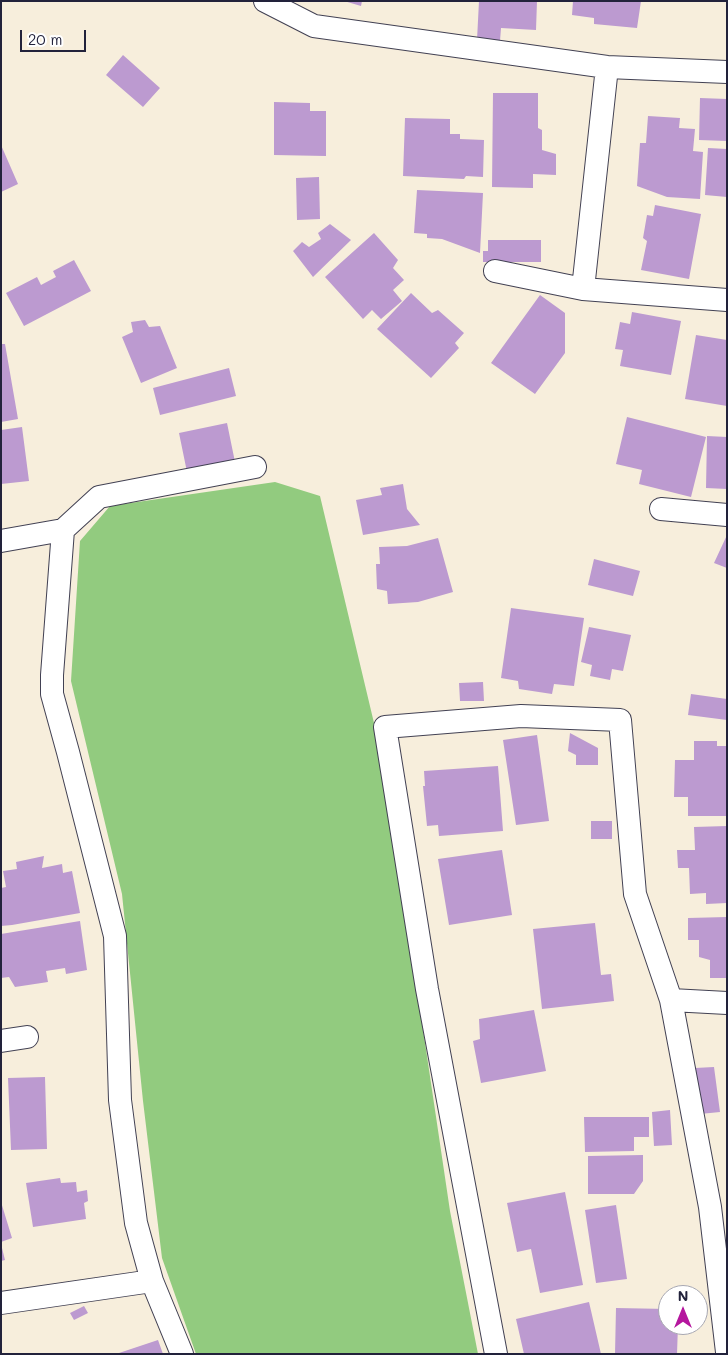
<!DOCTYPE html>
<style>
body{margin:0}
#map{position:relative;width:728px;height:1355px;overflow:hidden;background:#f7eedc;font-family:Mali,sans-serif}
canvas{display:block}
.frame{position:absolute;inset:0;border:2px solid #22223b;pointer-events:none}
.north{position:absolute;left:658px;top:1285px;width:50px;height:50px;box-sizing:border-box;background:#fff;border:1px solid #a7a7b1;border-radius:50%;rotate:0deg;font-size:14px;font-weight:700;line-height:20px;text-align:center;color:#22223b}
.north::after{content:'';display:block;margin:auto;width:18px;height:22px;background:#b5179e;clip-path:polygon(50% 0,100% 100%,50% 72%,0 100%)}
.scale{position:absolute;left:20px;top:30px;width:66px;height:22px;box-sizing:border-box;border:2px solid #22223b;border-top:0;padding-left:6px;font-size:15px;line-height:18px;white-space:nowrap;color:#22223b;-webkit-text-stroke:4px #fff;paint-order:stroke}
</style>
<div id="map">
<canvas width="728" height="1355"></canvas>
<div class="frame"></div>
<div class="north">N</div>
<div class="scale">20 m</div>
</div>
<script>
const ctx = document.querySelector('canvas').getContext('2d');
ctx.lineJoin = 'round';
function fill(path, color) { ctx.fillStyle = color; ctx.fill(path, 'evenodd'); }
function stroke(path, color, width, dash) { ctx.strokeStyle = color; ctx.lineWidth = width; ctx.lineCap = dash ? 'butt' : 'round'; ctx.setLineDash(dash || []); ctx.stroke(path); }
fill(new Path2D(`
 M275,482L320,496L374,723L424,1036L450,1211L478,1354H196L162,1258L143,1101L122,894L71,681L80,541L110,506Z`), '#92cb7f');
fill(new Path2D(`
 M344,1H362L361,6Z
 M479,1H537L536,30L501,28L500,41L477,40Z
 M573,1H641L637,28L594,24V18L572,15Z
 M123,55L160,88L143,107L106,75Z
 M493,93H538V128L542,130V150L556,154V175L533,174V188L492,187Z
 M700,98L727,99V141L699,140Z
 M274,102L310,103V111H326V156L274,155Z
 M648,116L680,118L679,128L695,129L693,151L703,152L700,199L667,197L637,186L640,143H646Z
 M405,118L450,119V134H460V139L484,140L483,177L466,176L464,179L403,176Z
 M1,145L18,184L1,192Z
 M708,148L727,149V197L705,195Z
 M319,177L320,219L297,220L296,178Z
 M417,190L483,193L480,253L442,239L427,238V234L414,233Z
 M655,205L701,214L689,279L641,270L647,241L643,238L647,215L653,216Z
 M330,224L351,240L313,277L293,251L302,242L309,247L321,239L318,233Z
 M374,233L398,260L393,268L404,280L393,290L402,301L381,319L372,310L363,319L325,277Z
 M488,240H541V262H483V251H488Z
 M74,260L91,291L24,326L6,293L37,277L41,285L56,277L53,271Z
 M411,293L432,313L438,310L464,333L455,343L459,348L431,378L377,329Z
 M540,295L565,313V353L535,394L491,363Z
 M632,312L681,321L671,375L620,366L623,350L615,349L620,322L630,324Z
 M145,320L149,327L160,326L177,368L141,383L122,337L133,332L131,322Z
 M696,335L727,340V406L685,399Z
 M1,344H5L18,419L1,422Z
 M229,368L236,396L160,415L153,388Z
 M627,417L706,437L691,497L639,484L642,470L616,464Z
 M227,423L235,462L187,472L179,433Z
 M22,427L29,481L1,484V430Z
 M707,436L727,437V489L706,488Z
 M403,484L407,509L420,525L363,535L356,500L382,495L380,488Z
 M727,535V568L714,563Z
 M438,538L453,592L418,602L388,604L387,591L377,589L376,564H380L379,547L407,546Z
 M594,559L640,571L633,596L588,585Z
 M511,608L584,618L574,686L554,684L552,694L519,689L518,681L501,678Z
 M589,627L631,635L623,671L612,669L610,680L590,676L592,665L581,662Z
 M483,682L484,701H460L459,683Z
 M691,694L727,699V720L688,715Z
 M570,733L598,748V765H576V755L568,751Z
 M537,735L549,821L516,825L503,740Z
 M694,741H717V746H727V816H688V797H674L675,760H694Z
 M498,766L503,831L439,836L438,825L427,826L423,786H425L424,771Z
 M591,821H612V839H591Z
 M727,826V903L706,904V893L690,894L689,868H678L677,850H695L694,827Z
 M502,850L512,915L449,925L438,859Z
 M44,856L42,868L62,864L63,873L72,871L80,913L12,925L11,919L12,925L1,926V888L6,887L3,871L17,869L16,862Z
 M727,917V978H710V960L699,957V940H688V918Z
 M80,921L87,970L66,974L65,968L46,971L48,982L15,987L9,977L1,978V934Z
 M595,923L601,975L611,974L614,1001L542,1009L533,929Z
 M534,1010L546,1071L481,1083L473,1041L480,1039L479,1019Z
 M714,1067L720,1112L700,1114L695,1068Z
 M45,1077L47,1149L11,1150L8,1078Z
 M670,1110L672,1145L654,1146L652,1112Z
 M584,1117H649V1137H634V1151L585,1152Z
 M643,1155V1181L634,1194H588V1156Z
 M60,1178L61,1183L76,1182L77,1192L87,1190L88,1201L84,1203L86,1219L33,1227L26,1183Z
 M565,1192L583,1285L540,1293L531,1249L517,1252L507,1203Z
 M1,1202L12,1238L1,1242Z
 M616,1205L627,1279L596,1283L585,1210Z
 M2,1248L5,1260L1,1261V1249Z
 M589,1302L601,1354H524L516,1319Z
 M84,1306L88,1313L74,1320L70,1313Z
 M616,1308L668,1309V1325H678L677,1354H615Z
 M158,1340L163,1354H119V1353Z`), '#bc9ad0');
const minor = new Path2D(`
 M265,1L314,26L607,67L727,72
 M495,271L583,289L727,300
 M583,289L607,67
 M661,509L727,515
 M63,530L52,675V694L68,752L115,936L120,1100L136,1223L152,1281L182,1354
 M1,541L63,530L99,497L255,467
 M671,1000L727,1003
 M1,1041L27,1037
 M1,1303L152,1281
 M496,1354L427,989L385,727L521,716L620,720L635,894L671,1000L710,1207L727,1352`);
stroke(minor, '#424153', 24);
stroke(minor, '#fff', 22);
</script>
